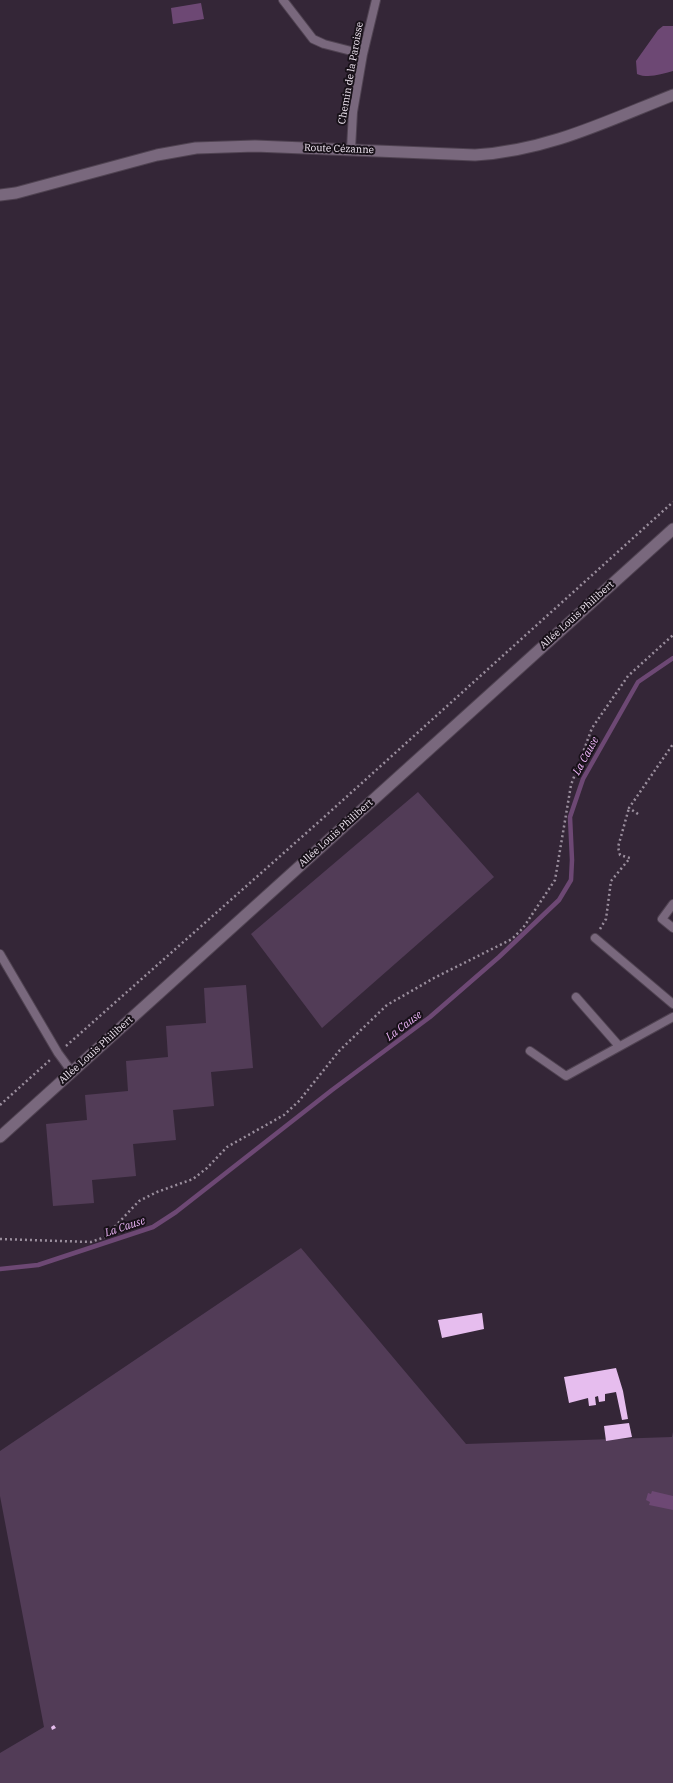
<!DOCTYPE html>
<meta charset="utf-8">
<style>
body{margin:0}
canvas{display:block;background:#342637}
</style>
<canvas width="673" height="1783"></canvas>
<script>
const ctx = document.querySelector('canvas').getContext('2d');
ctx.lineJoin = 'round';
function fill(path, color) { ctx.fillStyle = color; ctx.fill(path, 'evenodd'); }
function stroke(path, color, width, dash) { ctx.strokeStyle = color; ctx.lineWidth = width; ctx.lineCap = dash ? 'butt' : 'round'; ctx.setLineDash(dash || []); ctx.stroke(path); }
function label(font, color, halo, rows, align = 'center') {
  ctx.font = font + ' "IBM Plex Serif",serif'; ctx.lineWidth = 4; ctx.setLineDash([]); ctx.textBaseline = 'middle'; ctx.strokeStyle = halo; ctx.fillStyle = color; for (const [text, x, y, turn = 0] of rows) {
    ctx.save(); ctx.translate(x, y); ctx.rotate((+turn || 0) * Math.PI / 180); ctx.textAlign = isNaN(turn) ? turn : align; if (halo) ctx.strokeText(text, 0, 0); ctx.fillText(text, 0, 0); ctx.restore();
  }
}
fill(new Path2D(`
 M418,792L494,877L322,1028L251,934Z
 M246,985L253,1068L211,1072L214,1106L173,1110L176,1140L133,1144L136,1176L92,1180L94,1203L53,1206L46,1124L87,1120L85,1095L128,1091L126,1061L168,1057L166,1026L206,1023L204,988Z
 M301,1248L466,1444L672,1437L673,1432V1783H0V1753L44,1727L0,1496V1451Z`), '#523c57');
fill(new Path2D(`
 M201,3L204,19L173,24L171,8Z
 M663,26H673V71C661,74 649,79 637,74L636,61L658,30Z
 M652,1491L673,1496V1510L649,1505L650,1502L646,1500L648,1493L651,1494Z`), '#6d4874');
stroke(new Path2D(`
 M0,1269L38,1265L153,1227L176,1212L332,1090L430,1017L499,957L559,900L571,880L572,860L570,817L583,779L638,682L673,658`), '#6d4874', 4.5);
fill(new Path2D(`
 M482,1313L484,1329L442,1338L438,1320Z
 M616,1368L623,1391L628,1419L622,1420L616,1392L605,1394V1401L599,1402L598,1396L595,1397L596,1405L589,1406L588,1398L569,1403L564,1377Z
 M629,1423L632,1437L606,1441L604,1426Z
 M54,1725L56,1728L52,1730L51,1727Z`), '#e6bdee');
const service = new Path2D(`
 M283,0L313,39L324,44L363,54
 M351,149L353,112L363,54L376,0
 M673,904L662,919L673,928
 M595,938L673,1004
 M0,954L58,1053L72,1072
 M576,997L619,1046
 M530,1051L566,1076L673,1017`);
const tertiary = new Path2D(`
 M0,195L16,193L157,155L196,148L255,146L475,155C547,151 607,121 673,95
 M0,1137L673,529`);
stroke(service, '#504352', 10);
stroke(tertiary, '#504352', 13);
stroke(new Path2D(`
 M638,814L629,808L673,744
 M600,929L606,919L611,881L630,858L620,855L618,847L629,808
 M66,1046L322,819L673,502
 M0,1105L50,1060
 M0,1239L91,1242L105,1237L139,1201L157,1192L193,1179L207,1168L227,1147L284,1115L299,1101L339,1051L387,1005L434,978L512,939L523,928L555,880L571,785L592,728L628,676L673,635`), '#9a8e9d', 2.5, [2, 3]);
stroke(service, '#79687d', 8);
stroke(tertiary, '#79687d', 11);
label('10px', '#f3e9f5', '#181119', [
 ["Chemin de la Paroisse",351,73,-80],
 ["Route Cézanne",339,149,2],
 ["Allée Louis Philibert",577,615,-42],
 ["Allée Louis Philibert",336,833,-42],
 ["Allée Louis Philibert",96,1050,-42]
]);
label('italic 11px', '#efb6fa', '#181119', [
 ["La Cause",586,756,-61],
 ["La Cause",404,1026,-37],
 ["La Cause",125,1227,-18]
]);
</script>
